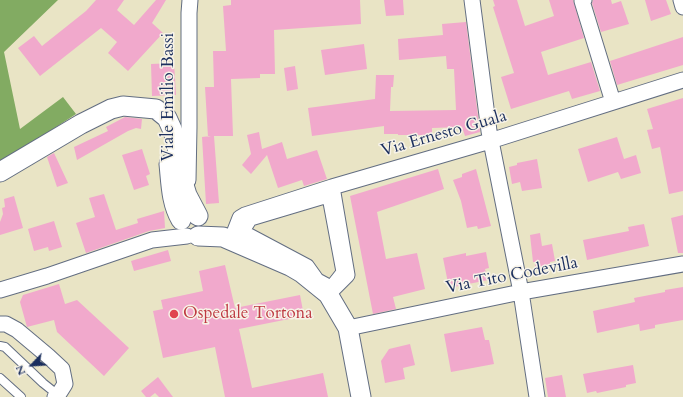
<!DOCTYPE html>
<style>
body{margin:0}
#map{position:relative;width:683px;height:397px;overflow:hidden;background:#e9e4c5;font-family:Cardo,serif}
canvas{display:block}
.north{position:absolute;left:12px;top:345px;width:40px;height:40px;-webkit-text-stroke:3px #f7f3e8;paint-order:stroke;rotate:245deg;font-size:11px;font-weight:700;line-height:16px;text-align:center;color:#1b2f5e}
.north::after{content:'';display:block;margin:auto;width:14px;height:18px;background:#1b2f5e;clip-path:polygon(50% 0,100% 100%,50% 72%,0 100%)}
</style>
<div id="map">
<canvas width="683" height="397"></canvas>
<div class="north">N</div>
</div>
<script>
const ctx = document.querySelector('canvas').getContext('2d');
ctx.lineJoin = 'round';
function fill(path, color) { ctx.fillStyle = color; ctx.fill(path, 'evenodd'); }
function stroke(path, color, width, dash) { ctx.strokeStyle = color; ctx.lineWidth = width; ctx.lineCap = dash ? 'butt' : 'round'; ctx.setLineDash(dash || []); ctx.stroke(path); }
function label(font, color, halo, rows, align = 'center') {
  ctx.font = font + ' Cardo,serif'; ctx.lineWidth = 3; ctx.setLineDash([]); ctx.textBaseline = 'middle'; ctx.strokeStyle = halo; ctx.fillStyle = color; for (const [text, x, y, turn = 0] of rows) {
    ctx.save(); ctx.translate(x, y); ctx.rotate((+turn || 0) * Math.PI / 180); ctx.textAlign = isNaN(turn) ? turn : align; if (halo) ctx.strokeText(text, 0, 0); ctx.fillText(text, 0, 0); ctx.restore();
  }
}
fill(new Path2D(`
 M0,0H58L4,52L20,129L63,97L76,114L21,150L0,161Z`), '#82ab62');
fill(new Path2D(`
 M96,0H124L117,10L134,25L156,0H166L152,23L163,33L128,71L108,53L117,42L101,28L40,76L18,48L34,36L42,46L86,11Z
 M231,0H360L361,24L274,30L275,74H260V78L231,79L233,136H214L219,203L206,204L202,137L211,136L208,137L205,87H214L213,51H226L223,6L231,5Z
 M384,0H403L404,15L386,16Z
 M493,0H517L525,26L554,16L549,0H573L584,38L541,52L548,75L591,62L600,91L572,99L569,91L511,109L501,77L514,73L493,7L495,6Z
 M593,0H611L612,4L621,1L629,24L601,32L592,3Z
 M645,0H666L671,14L651,21Z
 M466,22L480,132L465,136L462,127L432,128V135H398V134H384V126L312,136L308,108L375,99L376,75H394L393,87H391L390,111L456,110L454,69H447L446,56L399,60L398,39L443,35L442,24Z
 M683,37V65L617,85L610,61Z
 M364,44L367,69L325,75L321,50Z
 M174,63L176,95L152,96L151,64Z
 M295,66L298,89L287,91L284,68Z
 M683,98V191L669,194L660,147L652,149L647,130L653,129L647,109Z
 M125,117L142,119L141,129L136,128L128,131L77,160L74,147L108,131L106,127Z
 M259,132L262,149L282,142L287,159L317,150L327,179L304,186L302,180L278,188L267,155L251,174L242,165L251,154L247,135Z
 M617,137L624,159L636,155L641,173L621,179L618,172L588,182L578,149Z
 M142,149L150,174L146,176L149,185L134,190L122,155Z
 M54,153L68,183L57,187L47,157Z
 M537,159L542,188L522,191L520,182L512,184L509,167L517,165V163Z
 M438,169L444,189L377,212L386,259L417,253L425,289L393,297L396,309L373,314L350,196Z
 M476,169L491,226L478,229L477,226L467,228L461,201L453,180L462,177V174Z
 M104,194L116,230L138,223L137,219L164,211L165,228L149,231L86,253L76,223L95,217L89,198Z
 M14,196L23,228L0,235V222L3,214L2,208L5,207L4,199Z
 M683,215V253H678L671,218Z
 M54,221L62,247L49,251L48,247L34,251L28,229Z
 M644,224L649,246L587,260L583,240L629,231L628,227Z
 M540,233L542,246L552,244L555,261L550,262V265L537,267V266H535V262H533L530,235Z
 M168,250L171,261L134,271L131,261Z
 M486,252L489,268L485,269L488,280L449,288L443,258L466,253V256Z
 M225,265L235,308L300,295L304,316L239,329L252,388L323,373L328,397H225L215,347L163,358L153,311L163,309L161,300L203,291L199,271Z
 M59,284L65,304L77,300L129,348L104,376L57,332L54,320L27,327L20,302L23,295Z
 M683,287V320L655,325V328L640,331L639,324L597,333L593,311L635,302L634,298L665,292V290Z
 M482,327L485,340H489L494,364L451,372L444,334Z
 M410,344L415,365L403,368L405,379L385,383L381,361L389,349Z
 M633,365L636,383L626,385V387L597,393L596,391L587,393L583,374Z
 M562,375L566,397H548L545,378Z
 M158,377L173,397H159L155,393L150,397H146L141,391Z`), '#f1a9cc');
const service = new Path2D(`
 M0,346L5,347L43,383L58,395
 M0,378L21,397`);
const pedestrian = new Path2D(`
 M328,197L342,272L331,286L318,279L308,265L244,231L251,220Z`);
const minor = new Path2D(`
 M472,0L489,131L521,292L537,397
 M584,0L582,1L613,102
 M681,0L683,7
 M188,180L189,127V13L190,0
 M231,241L240,218L245,215L332,187L490,141L683,80
 M0,290L47,276L152,240L187,236
 M328,294L347,275L332,187
 M0,324H6L17,330L48,356L62,369L65,384L58,395L55,397
 M348,328L521,292L683,264`);
const tertiary = new Path2D(`
 M169,164C171,184 171,203 181,220
 M0,172L81,124L111,109L123,106L156,109L167,118L172,129L176,140L180,169L183,182L187,195L198,216
 M198,236L223,237L290,266L302,273L328,294L348,328L361,397`);
stroke(service, '#636e82', 10);
stroke(pedestrian, '#636e82', 13);
stroke(minor, '#636e82', 17);
stroke(tertiary, '#636e82', 21);
stroke(service, '#fff', 8);
stroke(pedestrian, '#fff', 11);
stroke(minor, '#fff', 15);
stroke(tertiary, '#fff', 19);
for (const [x, y, r, color] of [
 [174,314,5,"#e0444e"]
]) { const dot = new Path2D(); dot.arc(x, y, r, 0, 2 * Math.PI); ctx.fillStyle = color; ctx.fill(dot); stroke(dot, '#f7f3e8', 1.5); }
label('17px', '#1b2f5e', '#f7f3e8', [
 ["Viale Emilio Bassi",169,97,-90],
 ["Via Ernesto Guala",444,134,-16],
 ["Via Tito Codevilla",512,276,-11]
]);
label('17px', '#be3a42', '#f7f3e8', [
 ["Ospedale Tortona",183,314]
], 'left');
</script>
